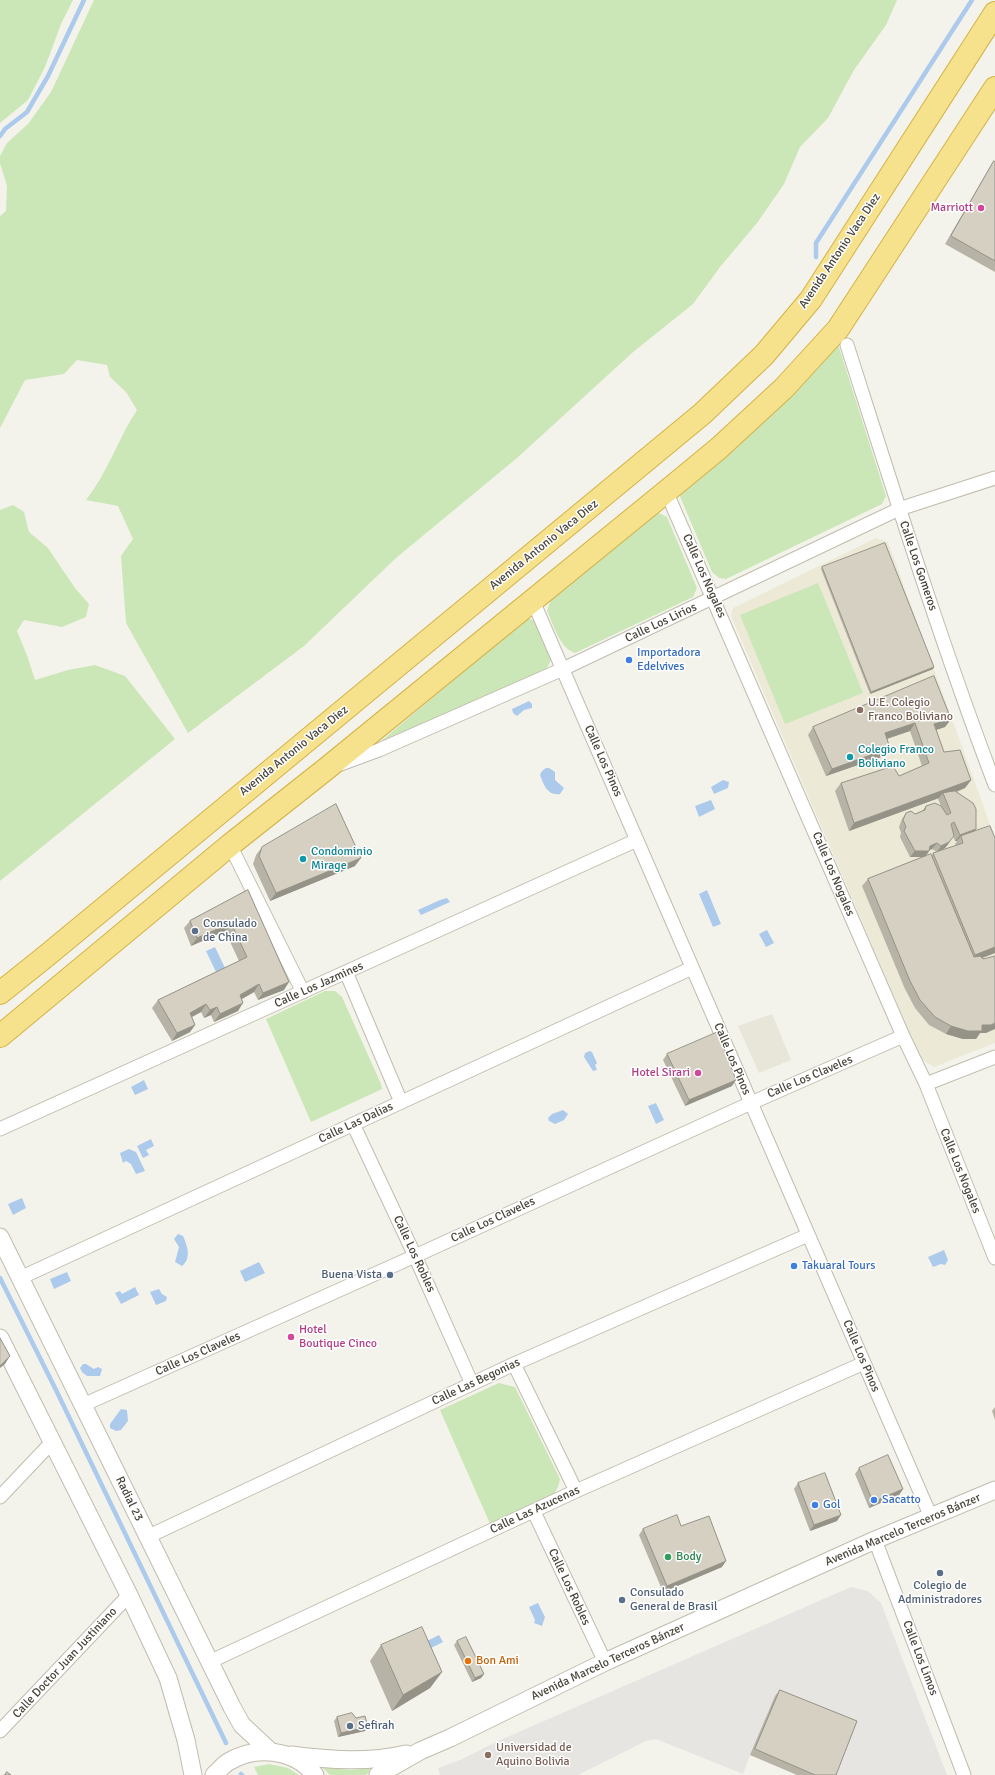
<!DOCTYPE html>
<meta charset="utf-8">
<style>
body{margin:0}
canvas{display:block;background:#f4f3eb}
</style>
<canvas width="995" height="1775"></canvas>
<script>
const ctx = document.querySelector('canvas').getContext('2d');
ctx.lineJoin = 'round';
function fill(path, color) { ctx.fillStyle = color; ctx.fill(path, 'evenodd'); }
function stroke(path, color, width, dash) { ctx.strokeStyle = color; ctx.lineWidth = width; ctx.lineCap = dash ? 'butt' : 'round'; ctx.setLineDash(dash || []); ctx.stroke(path); }
function label(font, color, halo, rows, align = 'center') {
  ctx.font = font + ' Signika,sans-serif'; ctx.lineWidth = 3; ctx.setLineDash([]); ctx.textBaseline = 'middle'; ctx.strokeStyle = halo; ctx.fillStyle = color; for (const [text, x, y, turn = 0] of rows) {
    ctx.save(); ctx.translate(x, y); ctx.rotate((+turn || 0) * Math.PI / 180); ctx.textAlign = isNaN(turn) ? turn : align; if (halo) ctx.strokeText(text, 0, 0); ctx.fillText(text, 0, 0); ctx.restore();
  }
}
fill(new Path2D(`
 M772,1014L791,1060L759,1073L738,1026Z`), '#e8e5d9');
fill(new Path2D(`
 M876,538L888,542L995,838V1043L934,1067L921,1059L731,616L733,608Z`), '#ece9d6');
fill(new Path2D(`
 M0,0H73L61,24L45,67L28,100L0,123Z
 M94,0H897L886,25L854,70L828,118L800,147L784,184L757,223L720,267L693,304L632,353L517,458L396,558L304,646L188,733L126,623L121,556L133,539L118,506L86,500C108,472 118,439 137,410L126,392L110,377L107,365L77,360L64,374L25,380L0,428V216L6,211L7,186L0,163V156L7,143L28,124L51,92Z
 M838,344L886,496L882,504L726,579L719,578L712,572L679,494Z
 M13,505L24,512L29,532L48,548L75,588L89,604L86,617L62,627L24,620L17,631L28,658L35,680L68,670L95,665L125,676L175,739L0,881V510Z
 M657,512L667,517L697,588L693,597L575,653C559,648 554,625 547,611L551,599Z
 M818,583L863,693L785,724L740,615Z
 M527,618L537,621L552,658L547,668L378,747L373,748Z
 M325,991H335L342,997L381,1084L382,1089L311,1122L266,1019Z
 M499,1383L515,1387L560,1479L558,1487L554,1494L491,1526L440,1410Z
 M269,1764L288,1768L299,1775H258L254,1767Z
 M322,1767L350,1770L373,1768L366,1775H330Z`), '#cbe6b7');
fill(new Path2D(`
 M851,1587L868,1591L881,1603L947,1775H834L750,1755L743,1774L656,1739L646,1741L578,1775H440L438,1768L460,1760L498,1741Z`), '#e7e5e2');
fill(new Path2D(`
 M529,701L532,704V708L524,710L517,716L513,713L512,709Z
 M546,768H549L555,772V780L564,788L560,794C548,796 544,786 540,775L542,771Z
 M723,780L729,782L728,788L714,794L711,787Z
 M711,800L715,809L699,817L695,806Z
 M707,890L721,924L713,927L699,894Z
 M447,898L450,902L421,915L418,910L440,900Z
 M767,930L774,943L766,947L759,934Z
 M215,947L225,968L216,972L206,951Z
 M590,1051L592,1052L597,1063L595,1065L597,1070L593,1071L584,1057L585,1053Z
 M144,1080L148,1089L135,1095L131,1087Z
 M656,1103L664,1120L656,1124L648,1106Z
 M563,1110L568,1114L564,1120L555,1124L549,1121L548,1118L552,1114Z
 M151,1139L154,1146L146,1150L149,1155L143,1158L137,1146Z
 M129,1149L136,1152L145,1171L136,1174L131,1164L126,1161L123,1163L120,1153Z
 M22,1198L26,1208L13,1215L8,1204Z
 M178,1234L183,1236C187,1245 192,1258 182,1266L175,1262L179,1247L174,1239Z
 M944,1250L948,1260L945,1265L941,1264L933,1267L928,1257Z
 M259,1262L265,1273L245,1282L240,1271Z
 M67,1272L71,1281L54,1289L50,1279Z
 M135,1287L139,1295L121,1304L115,1293L120,1291L122,1294Z
 M159,1289L162,1294L167,1297L166,1301L156,1305L150,1292Z
 M83,1364H86L94,1369L98,1367L102,1369L100,1376H87L82,1372L80,1368Z
 M121,1409L127,1410L128,1421L121,1430L116,1431L110,1428V1424Z
 M538,1603L545,1617L542,1626L534,1623L535,1620L529,1607Z
 M439,1635L443,1642L429,1649L425,1642Z`), '#accaec');
stroke(new Path2D(`
 M0,136L5,129L27,112L48,76L84,0
 M816,257V243L972,0
 M0,1278L56,1390L226,1743
 M241,1774L242,1775`), '#accaec', 4.5);
const minor = new Path2D(`
 M847,345C894,492 940,640 995,785
 M666,491L903,1036L926,1084L995,1258
 M533,601L931,1517
 M341,764L379,750L563,669L899,509L995,478
 M230,845L303,992
 M346,972L401,1102
 M926,1084L995,1057
 M353,1124L415,1256L472,1384
 M0,1129L637,840
 M20,1278L692,968
 M514,1364L576,1491
 M83,1405L415,1256L751,1103L903,1036
 M0,1497L53,1441
 M534,1512L605,1662
 M147,1537L514,1364L808,1235
 M875,1540L964,1775
 M209,1662L576,1491L864,1363
 M0,1731L129,1595`);
const tertiary = new Path2D(`
 M0,1237L232,1707L242,1725L271,1752
 M0,1338L129,1595L168,1678L186,1740L193,1775
 M291,1755C329,1760 368,1763 406,1754
 M214,1775C219,1771 223,1765 228,1762C256,1745 294,1749 315,1775
 M378,1775L420,1751L450,1738L605,1662L875,1540L995,1490`);
const trunk = new Path2D(`
 M0,993L45,957L702,414L764,355L811,299L995,13
 M0,1036L230,845L326,769L684,477L719,448L784,388L838,329L995,88`);
stroke(minor, '#c0bcae', 15);
stroke(tertiary, '#c0bcae', 19);
stroke(trunk, '#d4b245', 24);
stroke(minor, '#fff', 13);
stroke(tertiary, '#fff', 17);
stroke(trunk, '#f6e28c', 22);
fill(new Path2D(`
 M994,161L995,162V272L945,244L989,169Z
 M822,567L934,667L933,669L870,694L821,569Z
 M951,719L945,727L936,730L944,752L971,780L965,788L957,792L974,831L995,953L982,958L986,1033H980L976,1039H963L946,1034L929,1025L915,1008L905,989L862,886L868,879L924,857H910L900,837L901,833L899,827L902,819L906,813L915,814L922,811L926,806H941L938,799L939,798L849,831L835,791L841,783L899,776L922,766L910,731L887,739L890,748L884,756L826,776L808,735L813,727ZM953,836L955,841H957L955,844L956,846L937,852L945,848ZM932,849L937,852L933,853L932,855L926,856L929,851L930,850Z
 M262,847L355,866L270,901L253,864L256,855Z
 M248,890L284,990L258,1000L254,992L242,999L238,1011L214,1022L211,1015L204,1018L201,1012L192,1017L195,1025L190,1032L172,1041L152,1008L158,1000L239,961L225,931L191,946L184,928L190,921Z
 M667,1054L732,1086L685,1106L663,1060Z
 M995,1407V1420L992,1411Z
 M859,1468L903,1489L899,1495L869,1508L855,1474Z
 M798,1483L837,1521L810,1531L794,1489Z
 M681,1526L722,1567L663,1592L639,1535L643,1529Z
 M457,1641L484,1674L481,1678L472,1682L454,1645Z
 M381,1645L442,1672L430,1688L392,1711L370,1661Z
 M780,1690L836,1775H797L750,1755L775,1696Z
 M337,1717L356,1718L365,1731L338,1737L334,1721Z`), '#b7b3a6');
fill(new Path2D(`
 M934,667L933,669L870,694L871,692Z
 M951,719L945,727L929,732L934,724Z
 M915,723L910,731L880,741L885,733Z
 M890,748L884,756L826,776L832,769Z
 M971,780L965,788L944,796L943,793L939,798L849,831L854,823Z
 M976,829L972,835L961,836L957,841H955L960,835Z
 M950,842L945,848L937,852L941,846Z
 M937,843L932,849L927,851H929L925,857H910L915,851L930,846Z
 M361,858L355,866L270,901L276,893Z
 M231,923L225,931L191,946L197,938Z
 M995,947V953L969,963L975,955Z
 M289,982L284,990L258,1000L263,993Z
 M259,984L254,992L235,1003L240,995Z
 M243,1003L238,1011L214,1022L220,1014Z
 M206,1004L201,1012L184,1021L190,1013Z
 M217,1007L211,1015L204,1018L210,1010Z
 M995,1023V1029L986,1033H980L976,1039H963L946,1034L951,1026L982,1025Z
 M195,1025L190,1032L172,1041L177,1033Z
 M736,1080L732,1086L685,1106L689,1100Z
 M10,1356L5,1364L0,1368V1366Z
 M903,1489L899,1495L869,1508L873,1502Z
 M841,1515L837,1521L810,1531L814,1525Z
 M726,1561L722,1567L663,1592L667,1586Z
 M442,1672L430,1688L392,1711L403,1695Z
 M484,1674L481,1678L472,1682L475,1678Z
 M368,1727L365,1731L338,1737L341,1733Z`), '#959287');
const building = new Path2D(`
 M994,161L995,162V261L951,236Z
 M885,543L934,667L871,692L822,567Z
 M934,676L951,719L934,724L944,752L960,750L971,780L854,823L841,783L893,766L899,776L929,763L915,723L885,733L890,748L832,769L813,727Z
 M955,791L973,803L976,809V829L960,835L954,822L951,824L954,836L949,842L941,846L937,843L930,846L929,851H915L904,831L906,827L903,820L906,813L911,811L915,814L925,810L926,806L935,803L941,806L947,815L951,813L943,793Z
 M336,804L361,858L276,893L259,856L262,847Z
 M990,826L995,838V947L975,955L933,853L963,843L961,836Z
 M931,854L974,957L980,956L983,959L995,956V1023L991,1025H982V1031H968L951,1026L935,1017L920,1000L910,981L868,879Z
 M248,890L289,982L263,993L259,984L240,995L243,1003L220,1014L217,1007L210,1010L206,1004L190,1013L195,1025L177,1033L158,1000L247,957L231,923L197,938L190,921Z
 M718,1032L736,1080L689,1100L667,1054Z
 M0,1338L10,1356L0,1366Z
 M888,1455L903,1489L873,1502L859,1468Z
 M825,1473L841,1515L814,1525L798,1483Z
 M677,1515L681,1526L709,1516L726,1561L667,1586L643,1529Z
 M422,1627L442,1672L403,1695L381,1645Z
 M466,1637L484,1674L475,1678L457,1641Z
 M780,1690L857,1721L836,1775H815L755,1749Z
 M352,1713L356,1718L365,1716L368,1727L341,1733L337,1717Z
 M7,1772L11,1775H5Z`);
fill(building, '#d5d0c1');
stroke(building, '#959287', 1);
for (const [x, y, r, color] of [
 [981,208,4,"#d1479c"],
 [629,660,4,"#3f7fe0"],
 [860,710,4,"#8d6e63"],
 [850,757,4,"#0f9aa8"],
 [303,859,4,"#0f9aa8"],
 [195,931,4,"#5c6f8a"],
 [698,1073,4,"#d1479c"],
 [794,1266,4,"#3f7fe0"],
 [390,1275,4,"#5c6f8a"],
 [291,1337,4,"#d1479c"],
 [874,1500,4,"#3f7fe0"],
 [815,1505,4,"#3f7fe0"],
 [668,1557,4,"#2e9e5b"],
 [940,1573,4,"#5c6f8a"],
 [622,1600,4,"#5c6f8a"],
 [468,1661,4,"#e8710a"],
 [350,1726,4,"#5c6f8a"],
 [488,1755,4,"#8d6e63"]
]) { const dot = new Path2D(); dot.arc(x, y, r, 0, 2 * Math.PI); ctx.fillStyle = color; ctx.fill(dot); stroke(dot, '#fff', 1.5); }
label('12px', '#b23c85', '#fff', [
 ["Marriott",973,208],
 ["Hotel Sirari",690,1073],
 ["Hotel",299,1330,"left"],
 ["Boutique Cinco",299,1344,"left"]
], 'right');
label('12px', '#484439', '#fff', [
 ["Avenida Antonio Vaca Diez",840,251,-56],
 ["Avenida Antonio Vaca Diez",544,545,-39],
 ["Calle Los Gomeros",918,566,71],
 ["Calle Los Nogales",704,576,66],
 ["Calle Los Lirios",661,623,-25],
 ["Avenida Antonio Vaca Diez",294,751,-39],
 ["Calle Los Pinos",603,761,66],
 ["Calle Los Nogales",833,874,67],
 ["Calle Los Jazmines",319,985,-24],
 ["Calle Los Pinos",732,1059,67],
 ["Calle Los Claveles",810,1077,-23],
 ["Calle Las Dalias",356,1123,-25],
 ["Calle Los Nogales",960,1171,68],
 ["Calle Los Claveles",493,1220,-25],
 ["Calle Los Robles",414,1254,65],
 ["Calle Los Claveles",198,1354,-24],
 ["Calle Los Pinos",861,1356,67],
 ["Calle Las Begonias",476,1382,-25],
 ["Radial 23",129,1499,64],
 ["Calle Las Azucenas",535,1510,-25],
 ["Avenida Marcelo Terceros Bánzer",903,1530,-23],
 ["Calle Los Robles",569,1587,65],
 ["Calle Los Limos",920,1658,69],
 ["Avenida Marcelo Terceros Bánzer",608,1662,-25],
 ["Calle Doctor Juan Justiniano",65,1663,-47]
]);
label('12px', '#366cbe', '#fff', [
 ["Importadora",637,653],
 ["Edelvives",637,667],
 ["Takuaral Tours",802,1266],
 ["Sacatto",882,1500],
 ["Gol",823,1505]
], 'left');
label('12px', '#785e54', '#fff', [
 ["U.E. Colegio",868,703],
 ["Franco Boliviano",868,717],
 ["Universidad de",496,1748],
 ["Aquino Bolivia",496,1762]
], 'left');
label('12px', '#0d838f', '#fff', [
 ["Colegio Franco",858,750],
 ["Boliviano",858,764],
 ["Condominio",311,852],
 ["Mirage",311,866]
], 'left');
label('12px', '#4e5e75', '#fff', [
 ["Consulado",203,924],
 ["de China",203,938],
 ["Buena Vista",382,1275,"right"],
 ["Colegio de",940,1586,"center"],
 ["Administradores",940,1600,"center"],
 ["Consulado",630,1593],
 ["General de Brasil",630,1607],
 ["Sefirah",358,1726]
], 'left');
label('12px', '#27864d', '#fff', [
 ["Body",676,1557]
], 'left');
label('12px', '#c56008', '#fff', [
 ["Bon Ami",476,1661]
], 'left');
</script>
